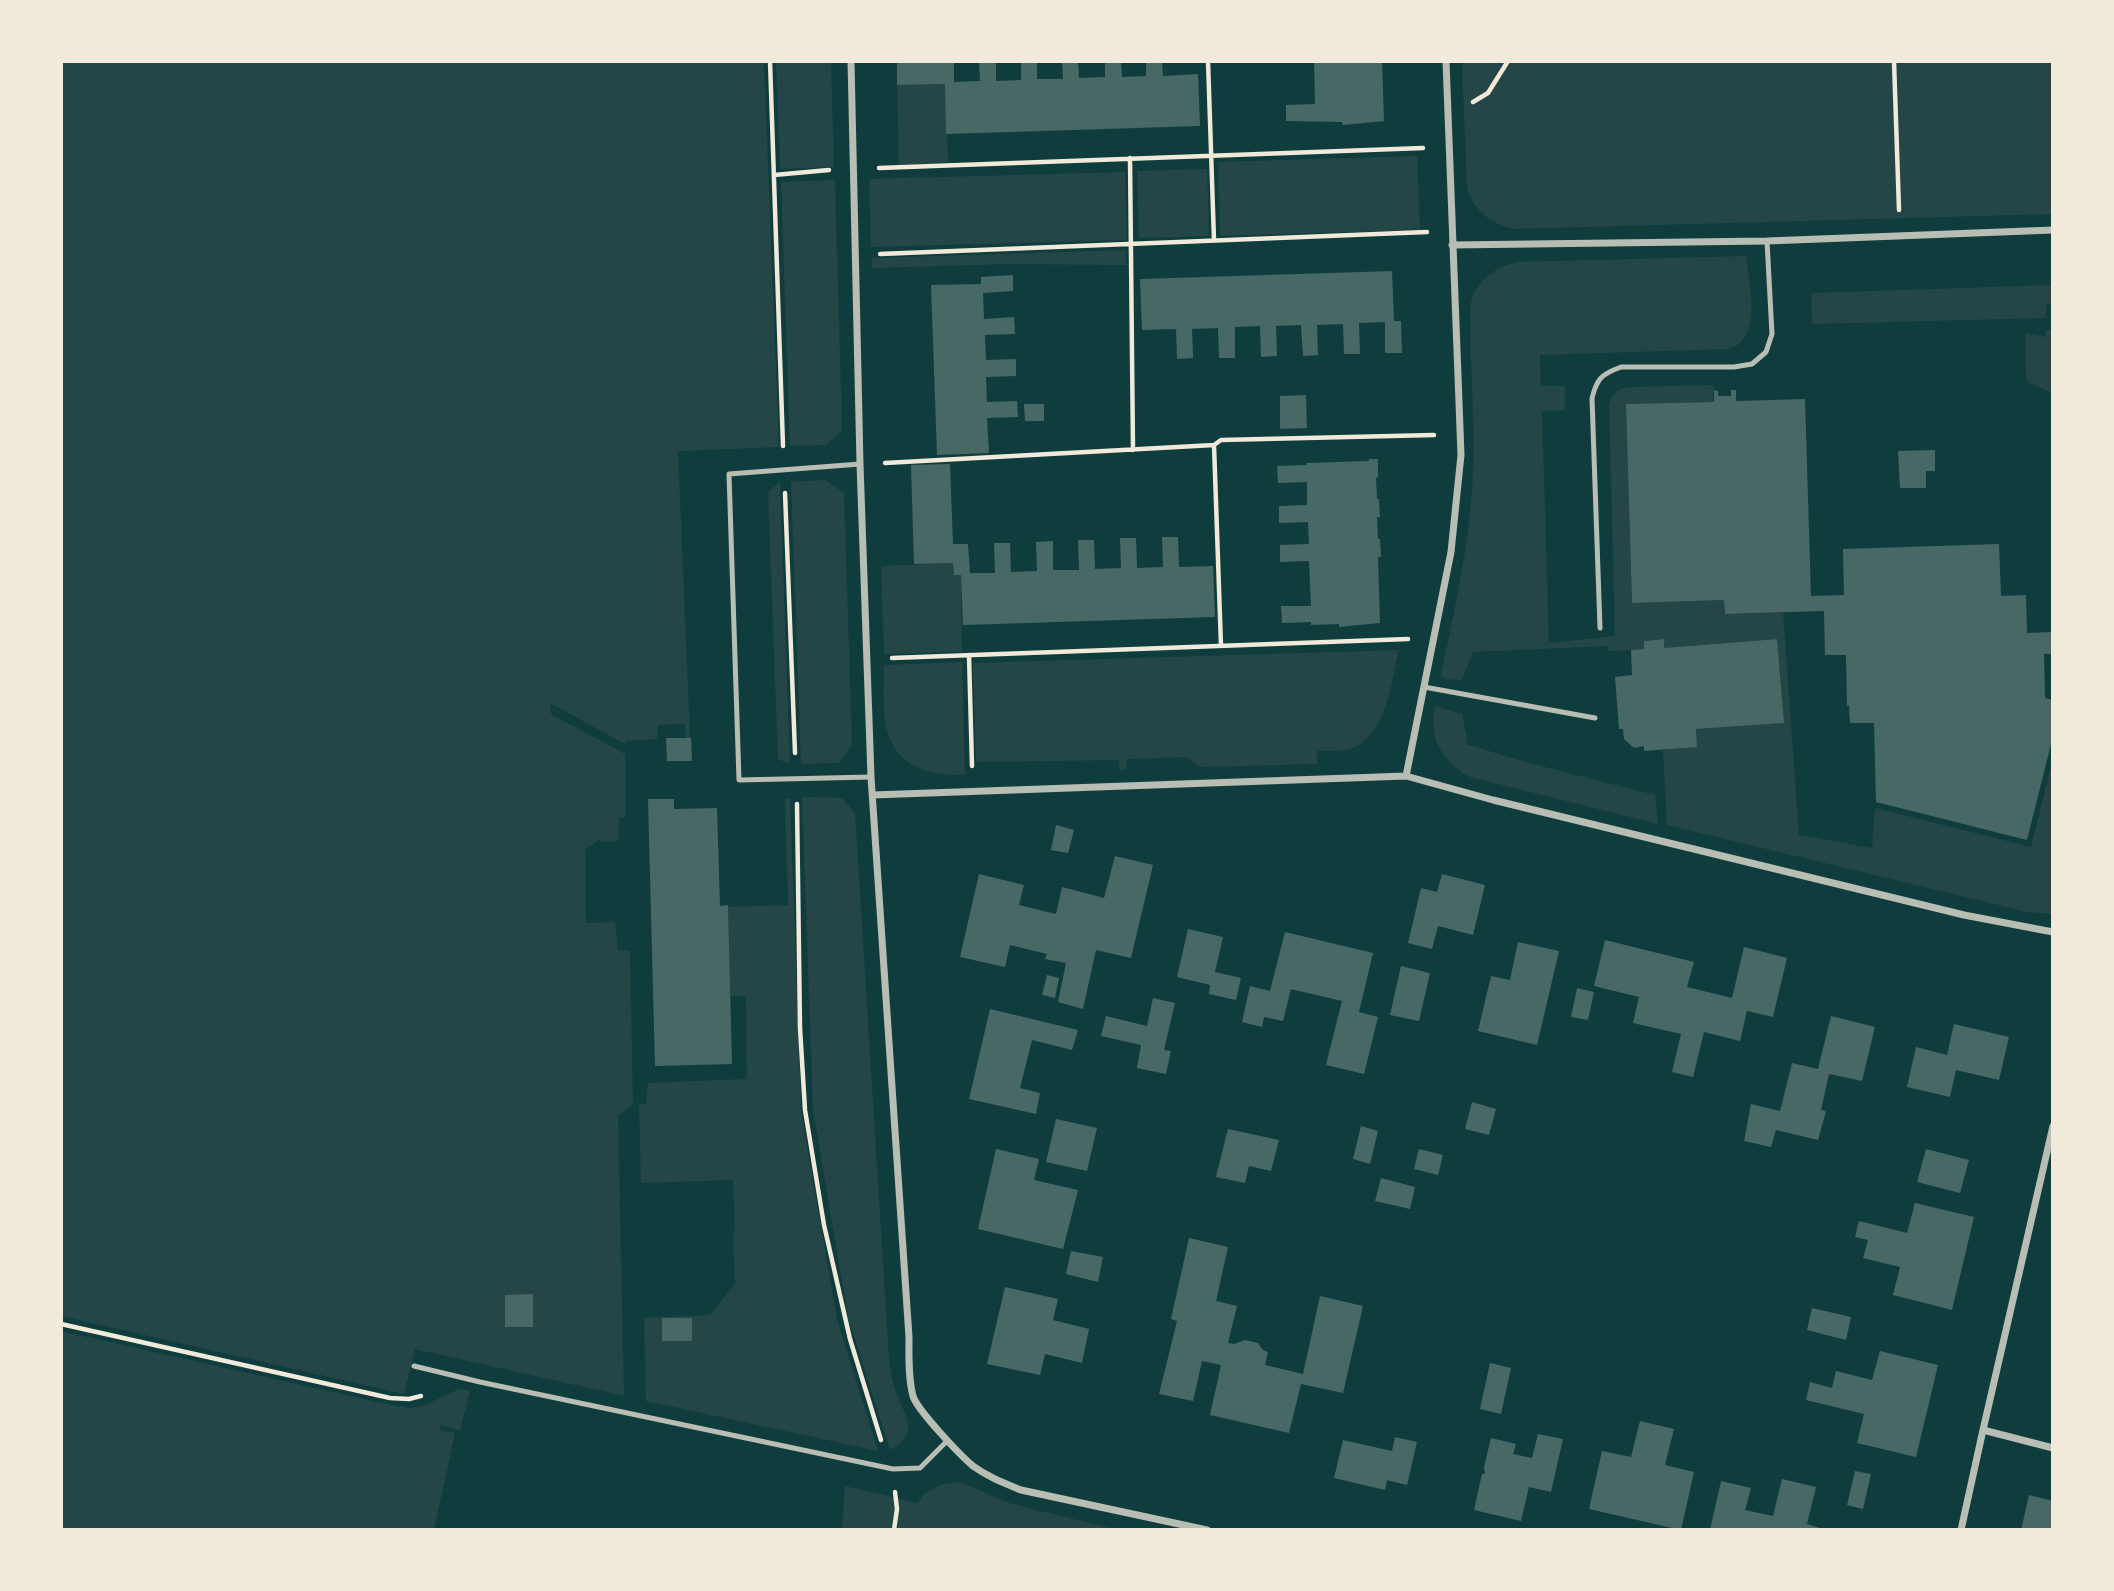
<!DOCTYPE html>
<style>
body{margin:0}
#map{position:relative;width:2114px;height:1591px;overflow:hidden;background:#0f3d3e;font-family:"Archivo Narrow",sans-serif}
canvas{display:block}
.frame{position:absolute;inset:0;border:63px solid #f1e9da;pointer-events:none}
</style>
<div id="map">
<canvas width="2114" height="1591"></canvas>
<div class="frame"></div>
</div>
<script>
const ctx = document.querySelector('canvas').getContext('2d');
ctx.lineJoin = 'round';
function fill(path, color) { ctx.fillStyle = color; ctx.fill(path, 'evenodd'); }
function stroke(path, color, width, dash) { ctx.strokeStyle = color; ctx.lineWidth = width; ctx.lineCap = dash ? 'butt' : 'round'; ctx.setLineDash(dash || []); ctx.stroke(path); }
fill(new Path2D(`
 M61,61H764L779,447L678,451L690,738H686L685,724L658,725L657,739L625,741V744L550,703L551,714L625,754V817L619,818L618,841L602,842L600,839L585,850L586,923L615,922L618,950L630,951L633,1104L618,1115L624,1396L415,1349L404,1394L61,1316Z
 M776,61H831L834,167L780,169Z
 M1462,61H2053V214L1514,229C1491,224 1474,211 1467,188Z
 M945,84L948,163L899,165L897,85Z
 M1417,156L1420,230L1220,236L1218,162Z
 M1207,169L1209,236L1139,238L1137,171Z
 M1125,172L1127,240L871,247L869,179Z
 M835,180L842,430L826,445L790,446L781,182Z
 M1126,250V265L1009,264L872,268V258Z
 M1746,256C1749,282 1764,344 1726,349L1540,355L1541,386H1565V410L1542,411L1549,643L1615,636L1609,405C1612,393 1618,388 1630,387L1713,385V402L1626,404L1632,603L1724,600L1725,614L1783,613L1799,835L1872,848L1875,808L2031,847L2053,758V914L2028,912L1667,825L1663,750L1697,747L1696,729L1783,723L1777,639L1664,648L1663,639L1644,641V649L1608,651V646L1473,652L1462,680L1445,679L1441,676C1453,615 1468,553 1472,491C1476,430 1470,369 1470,308C1474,282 1494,267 1518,262Z
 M2053,285V304L2046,305V318L1812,324L1811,293Z
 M2046,330H2053V393L2029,383L2026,379L2025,333L2046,337Z
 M825,480L844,493L852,745L839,763L801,764L791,482Z
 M780,482L790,764L778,759L768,492Z
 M953,563L954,575H961L962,652L884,654L881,566Z
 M1399,650C1390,683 1388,736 1350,749C1340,752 1327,750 1317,751V764L1199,767L1186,757L1127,759L1126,769L1119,770V760L976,762L973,663Z
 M962,662L965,775C930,776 898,769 887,730C882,710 884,686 884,665Z
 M1435,706L1462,714L1467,737L1466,744L1525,762L1655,795L1658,824L1470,777C1442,762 1428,737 1435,706Z
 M802,797L842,798L855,813L889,1359C891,1370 892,1382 896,1392C904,1416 922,1434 890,1450L848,1317L813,1110Z
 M790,798L801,1111L837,1319L878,1451L646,1401L644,1318L710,1315L735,1284L733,1231L735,1230L733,1180L641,1183L639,1104H646L648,1083L747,1079L746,996H730L728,907L788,905L785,799Z
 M61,1331L391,1405L411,1408L423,1406L459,1389L470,1391L460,1431L440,1425V1430L455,1433L434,1530H61Z
 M960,1482L1012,1504L1118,1530H842L845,1486L917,1503C928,1488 941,1483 960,1482Z`), '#244646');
fill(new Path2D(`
 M897,61H954V82L980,81L979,61H996V81L1021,80V61H1037V79H1063L1062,61H1078L1079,78L1105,77V61H1121L1122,77L1146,76V61H1162L1163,76L1198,74L1200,126L946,134L945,84L897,85Z
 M1314,61H1382L1384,121L1343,125L1342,122L1286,121V105L1315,104Z
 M1392,271L1394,321H1401L1402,353H1385V322L1359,323L1360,354H1344L1343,324L1317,325L1318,355L1303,356L1301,325L1276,326L1277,356L1261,357L1260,326L1235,327V358H1219L1218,328L1192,329L1193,358L1177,359L1176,329L1142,330L1140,279Z
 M1013,275V291L983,293L984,319L1014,317L1015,334L985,335L986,360L1016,359V376L986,377L987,402L1017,401L1018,417L987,418L989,453L937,455L931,285L981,284V277Z
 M1714,390L1718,391V396H1731V390H1736V401L1805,399L1811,596L1844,595L1843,549L1999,544L2001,596L2026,595L2027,633L2053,632V654H2044L2045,698L2053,700V736L2027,840L1876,802L1874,723H1850L1849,705L1847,706L1846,655H1825L1824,611L1725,614L1724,600L1632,603L1626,404L1714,402Z
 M1306,395L1307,428L1280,429V396Z
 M1024,404H1044V421H1025Z
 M1935,450V471H1926V488H1900L1898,451Z
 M1369,459H1378V477L1376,478L1377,499H1379L1380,517H1377L1378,539H1380L1381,557H1378L1380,623L1339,627V624L1311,625V622L1282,623L1281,606H1311L1310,584L1309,561L1280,562V545L1309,544L1308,522L1279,523V506L1307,505V482L1278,483L1277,466L1307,465L1306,463L1369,461Z
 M950,464L953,544H968L970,573H995L994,543H1010L1011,572L1037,571L1036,542L1053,541V570H1079L1078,540H1094L1095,569L1121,568L1120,538H1136L1137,568L1163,567L1162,537H1178L1179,567L1213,566L1215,617L963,625L961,575H954L953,563L914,564L911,465Z
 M1664,639V648L1777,639L1784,723L1696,729L1697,747L1644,751V746L1634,748L1624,739L1623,729H1619L1615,677L1632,675L1631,650L1644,649V641Z
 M666,738H691L692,761H667Z
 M648,799H674V809L717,808L720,906L728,905L732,1064L655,1066Z
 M1056,825L1074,830L1068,853L1051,850Z
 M1115,856L1153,865L1131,958L1096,950L1083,1009L1058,1002L1066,963L1045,959L1047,954L1010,945L1005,967L960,957L979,874L1024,885L1019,905L1056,914L1062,887L1104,898Z
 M1442,874L1485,885L1473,935L1438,926L1432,949L1408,943L1421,888L1437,892Z
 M1188,929L1223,937L1215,972L1241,978L1236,1000L1209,994L1210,985L1177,977Z
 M1285,932L1373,953L1359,1012L1378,1017L1364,1074L1326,1065L1342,1001L1291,989L1283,1021L1264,1017L1262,1027L1242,1022L1250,986L1270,991Z
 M1605,940L1694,962L1687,987L1732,998L1744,947L1787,958L1773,1017L1747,1011L1740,1041L1704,1032L1693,1077L1672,1072L1681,1034L1633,1023L1639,997L1594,986Z
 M1518,942L1559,951L1537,1045L1478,1031L1491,976L1510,980Z
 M1401,966L1430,973L1419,1021L1390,1015Z
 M1047,975L1059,978L1055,998L1042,995Z
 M1577,988L1594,992L1588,1020L1571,1017Z
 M1153,998L1175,1003L1164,1050L1171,1051L1166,1074L1137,1068L1141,1045L1101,1036L1106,1016L1147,1026Z
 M990,1009L1078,1030L1072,1050L1032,1040L1020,1088L1040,1093L1036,1114L969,1099Z
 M1831,1016L1875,1027L1862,1081L1829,1074L1821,1110L1826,1111L1818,1140L1776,1130L1771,1147L1744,1141L1751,1104L1780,1111L1792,1063L1818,1069Z
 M1954,1024L2009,1037L1999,1080L1956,1070L1950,1097L1907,1087L1916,1047L1947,1055Z
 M1472,1102L1496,1109L1489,1135L1465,1129Z
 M1056,1119L1097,1128L1087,1171L1046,1162Z
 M1361,1126L1378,1131L1370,1164L1353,1159Z
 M1228,1129L1279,1140L1271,1171L1249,1166L1245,1183L1216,1177Z
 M996,1149L1039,1159L1034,1180L1078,1190L1063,1249L978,1229Z
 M1419,1149L1443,1155L1438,1175L1414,1169Z
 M1926,1149L1969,1160L1960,1193L1917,1182Z
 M1381,1178L1415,1187L1410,1209L1375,1201Z
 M1915,1203L1974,1217L1952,1310L1893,1295L1900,1267L1863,1258L1868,1240L1855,1237L1859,1221L1907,1233Z
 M1189,1238L1228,1247L1216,1301L1237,1306L1228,1343L1234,1344L1245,1340L1258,1343L1263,1350L1268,1352L1265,1365L1303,1374L1320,1296L1363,1306L1343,1393L1301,1384L1289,1433L1210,1415L1221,1365L1202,1361L1193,1401L1159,1394L1177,1321L1171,1319Z
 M1071,1251L1103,1257L1098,1282L1066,1274Z
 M1005,1287L1058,1299L1053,1320L1089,1329L1082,1363L1045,1354L1040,1375L987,1364Z
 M533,1294V1327H505V1295Z
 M1812,1308L1851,1317L1846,1340L1807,1330Z
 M662,1318H692V1341H662Z
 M1880,1351L1938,1365L1916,1457L1857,1443L1864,1414L1806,1400L1810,1382L1832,1388L1836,1371L1872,1380Z
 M1490,1363L1511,1368L1501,1414L1480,1409Z
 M1640,1421L1674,1429L1665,1465L1694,1472L1681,1530L1589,1509L1602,1451L1631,1457Z
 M1538,1434L1563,1439L1551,1492L1529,1487L1521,1521L1474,1510L1482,1474H1485L1484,1467L1491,1438L1516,1444L1513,1454L1532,1458Z
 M1395,1437L1417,1442L1407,1485L1387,1480L1385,1490L1334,1478L1343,1440L1392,1451Z
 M1855,1471L1871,1474L1863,1509L1847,1505Z
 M1782,1479L1816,1487L1807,1524L1826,1530H1710L1721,1481L1751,1488L1745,1510L1773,1516Z
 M2029,1495L2053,1501V1530H2021Z`), '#486865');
stroke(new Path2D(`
 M770,61L783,446
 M1208,61L1214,240
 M1894,61L1899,210
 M1473,102L1488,93L1508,61
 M1130,158L1133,450
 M879,168L1423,148
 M774,175L829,170
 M880,254L1427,232
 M1214,445L1221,646
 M885,463L1214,445L1221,440L1434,435
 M785,493L795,753
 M969,655L972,766
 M892,658L1408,639
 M797,804L800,1028L805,1110L824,1225L850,1339L881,1440
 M61,1324L390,1398L409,1399L421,1396
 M894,1530L897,1509L895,1492`), '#f1e9da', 4.5);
stroke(new Path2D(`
 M860,464L729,474L739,780L871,777
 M1600,628L1592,398C1597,378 1602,374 1621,367H1734L1752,364L1766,352L1772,334L1767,241
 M1424,687L1595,718
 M414,1366L480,1382L893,1469L920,1468L948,1440`), '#b8beb3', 5);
stroke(new Path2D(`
 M851,61L860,464L871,777L909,1337C909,1356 908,1377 913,1396C917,1410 961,1456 973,1466C988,1477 1004,1483 1021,1490L1207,1530
 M1452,245L1767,241L2053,230
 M1406,776L1451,552L1461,455L1446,61
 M873,795L1406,776L1493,800L1964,915L2053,932
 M1983,1430L2053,1126
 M1961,1530L1983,1430L2053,1448`), '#b8beb3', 7);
</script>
